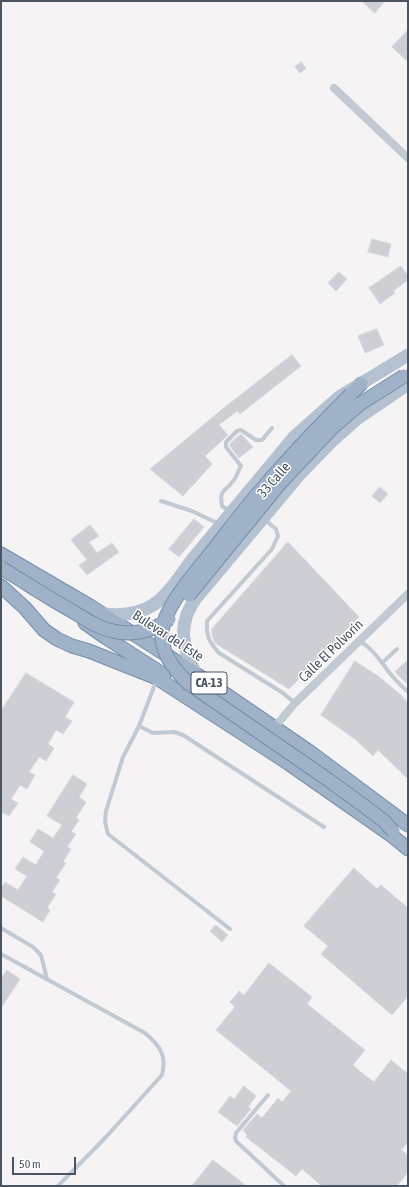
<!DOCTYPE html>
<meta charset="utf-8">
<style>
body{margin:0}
#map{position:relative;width:409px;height:1187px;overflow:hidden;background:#f5f3f3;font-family:"Asap Condensed",sans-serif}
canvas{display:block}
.frame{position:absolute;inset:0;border:2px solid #4a5561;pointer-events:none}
.scale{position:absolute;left:12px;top:1157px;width:64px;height:18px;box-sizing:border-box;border:2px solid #4a5561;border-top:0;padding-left:5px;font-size:12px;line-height:14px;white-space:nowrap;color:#4a5561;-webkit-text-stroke:3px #fff;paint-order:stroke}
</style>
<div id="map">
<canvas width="409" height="1187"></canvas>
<div class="frame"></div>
<div class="scale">50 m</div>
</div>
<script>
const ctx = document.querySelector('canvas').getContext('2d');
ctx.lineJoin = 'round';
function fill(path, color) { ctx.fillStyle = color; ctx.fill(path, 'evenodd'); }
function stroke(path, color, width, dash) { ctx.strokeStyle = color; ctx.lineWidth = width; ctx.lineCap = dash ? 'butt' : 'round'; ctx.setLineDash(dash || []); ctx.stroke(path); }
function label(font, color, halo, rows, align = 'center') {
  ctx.font = font + ' "Asap Condensed",sans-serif'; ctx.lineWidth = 3; ctx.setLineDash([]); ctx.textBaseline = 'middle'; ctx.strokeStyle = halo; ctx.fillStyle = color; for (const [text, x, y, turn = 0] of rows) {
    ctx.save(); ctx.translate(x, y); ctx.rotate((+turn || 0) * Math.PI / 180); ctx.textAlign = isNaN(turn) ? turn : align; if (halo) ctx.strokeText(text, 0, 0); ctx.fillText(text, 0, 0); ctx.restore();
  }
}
const building = new Path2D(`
 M362,1H385L375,13Z
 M408,30V62L392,47Z
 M301,62L306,68L300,73L295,67Z
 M372,239L391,244L388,257L368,252Z
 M401,266L408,276V280L393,291L395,293L380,304L369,288Z
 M339,272L347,279L336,291L328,283Z
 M377,329L384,345L365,353L358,336Z
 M292,355L301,366L240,414L237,411L219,425L228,435L205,456L212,464L183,496L150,469L225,407Z
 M241,434L253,447L239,458L230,446V444Z
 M380,487L388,494L380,503L372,496Z
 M194,519L204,527L179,557L169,549Z
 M90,525L99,536L89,542L97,553L112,543L119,552L87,575L79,565L87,560L71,540Z
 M288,542L359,617L289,689L215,643L212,635V629Z
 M408,660V685L395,672Z
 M355,661L378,676L401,695L408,703V779L378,750L373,756L356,740L321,715Z
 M26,673L74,702L65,717L72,721L63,734L56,730L48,744L54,748L46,761L39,757L29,772L35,775L27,789L20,785L11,799L18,803L9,816L1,812V711Z
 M73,775L87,784L79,797L86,802L76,818L79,820L71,832L76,834L67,847L71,849L63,862L66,863L56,878L60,880L52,892L56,894L47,908L50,910L43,922L1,896V889L5,882L18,890L27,876L15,869L23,857L36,865L44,851L30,842L38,829L53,838L62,825L47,816Z
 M354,868L377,889L381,885L408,908V996L392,1015L321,954L328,946L304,926Z
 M216,925L228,935L222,942L210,931Z
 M269,963L312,997L307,1004L365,1050L353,1065L363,1074L374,1082L391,1060L408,1074V1142L401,1150L408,1155V1172L397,1186H322L302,1169L296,1176L246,1137L247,1135L243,1130L257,1114L262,1118L278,1098L282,1102L291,1091L216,1030L235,1007L230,1002L239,991L244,995Z
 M7,970L20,979L1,1008V979Z
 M244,1086L256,1096L248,1107L251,1109L237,1126L218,1112L230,1096L234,1099Z
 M213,1160L239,1180L246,1186H192Z`);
fill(building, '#cdcfd5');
stroke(building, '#d7d8de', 1);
const trunk = new Path2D(`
 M351,394L361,384
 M1,554L90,606L196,674L310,752L408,825
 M1,586L25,608L44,630L57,639L72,646L89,651L157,678L288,763L391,835L408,849
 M85,623L105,637L164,675`);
stroke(trunk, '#768eac', 15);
stroke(new Path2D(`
 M161,501L192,511L219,524
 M229,511L222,506C219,488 225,493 233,481C237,477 238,470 241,466L226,447V442L237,431L241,430L256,440H262L272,428
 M264,519L276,529L278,536L272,549L207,621C206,636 209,642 219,653L283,693L295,703
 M360,641C375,650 383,666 394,678C398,683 403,687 408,692
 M383,662L397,649
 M157,679L139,726L123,757L106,811L105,822L108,834L230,929
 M139,726L153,733L174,732L183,735L324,827
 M1,928L33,947L41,955L47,979
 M1,954L145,1033C160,1046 167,1055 162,1075L106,1137L58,1186
 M268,1095L236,1133L235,1138L236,1141L284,1186`), '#c1c9d2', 4);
stroke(new Path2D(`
 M334,88L408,158
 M274,728L295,703L408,594`), '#c1c9d2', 8);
stroke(new Path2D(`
 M104,614C153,619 165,597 191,561L295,436L339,397L408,355
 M196,674C182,647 177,624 196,598L299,475L331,442L358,418L408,384`), '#b3c1d1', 13);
stroke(trunk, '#9fb2c8', 13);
const trunkBridge = new Path2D(`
 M351,394C323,422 295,451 269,481C248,504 229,530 210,554C194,574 165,606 162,631C160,652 173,669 188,683L330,781L383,820L393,831
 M1,568C25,582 48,598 72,611C85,619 98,628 113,631C132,636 154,631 169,619
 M189,595L282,481L333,427L360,404L404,376`);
stroke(trunkBridge, '#768eac', 15, []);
stroke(trunkBridge, '#9fb2c8', 13);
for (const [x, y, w] of [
 [209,683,36]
]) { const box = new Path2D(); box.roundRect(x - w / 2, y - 11, w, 22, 3); ctx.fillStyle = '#fff'; ctx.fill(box); stroke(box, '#4a5561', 1); }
label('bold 13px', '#4a5561', null, [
 ["CA-13",209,683]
]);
label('14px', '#4a5561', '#fff', [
 ["33 Calle",274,480,-49],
 ["Bulevar del Este",168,636,33],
 ["Calle El Polvorín",331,651,-44]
]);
</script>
